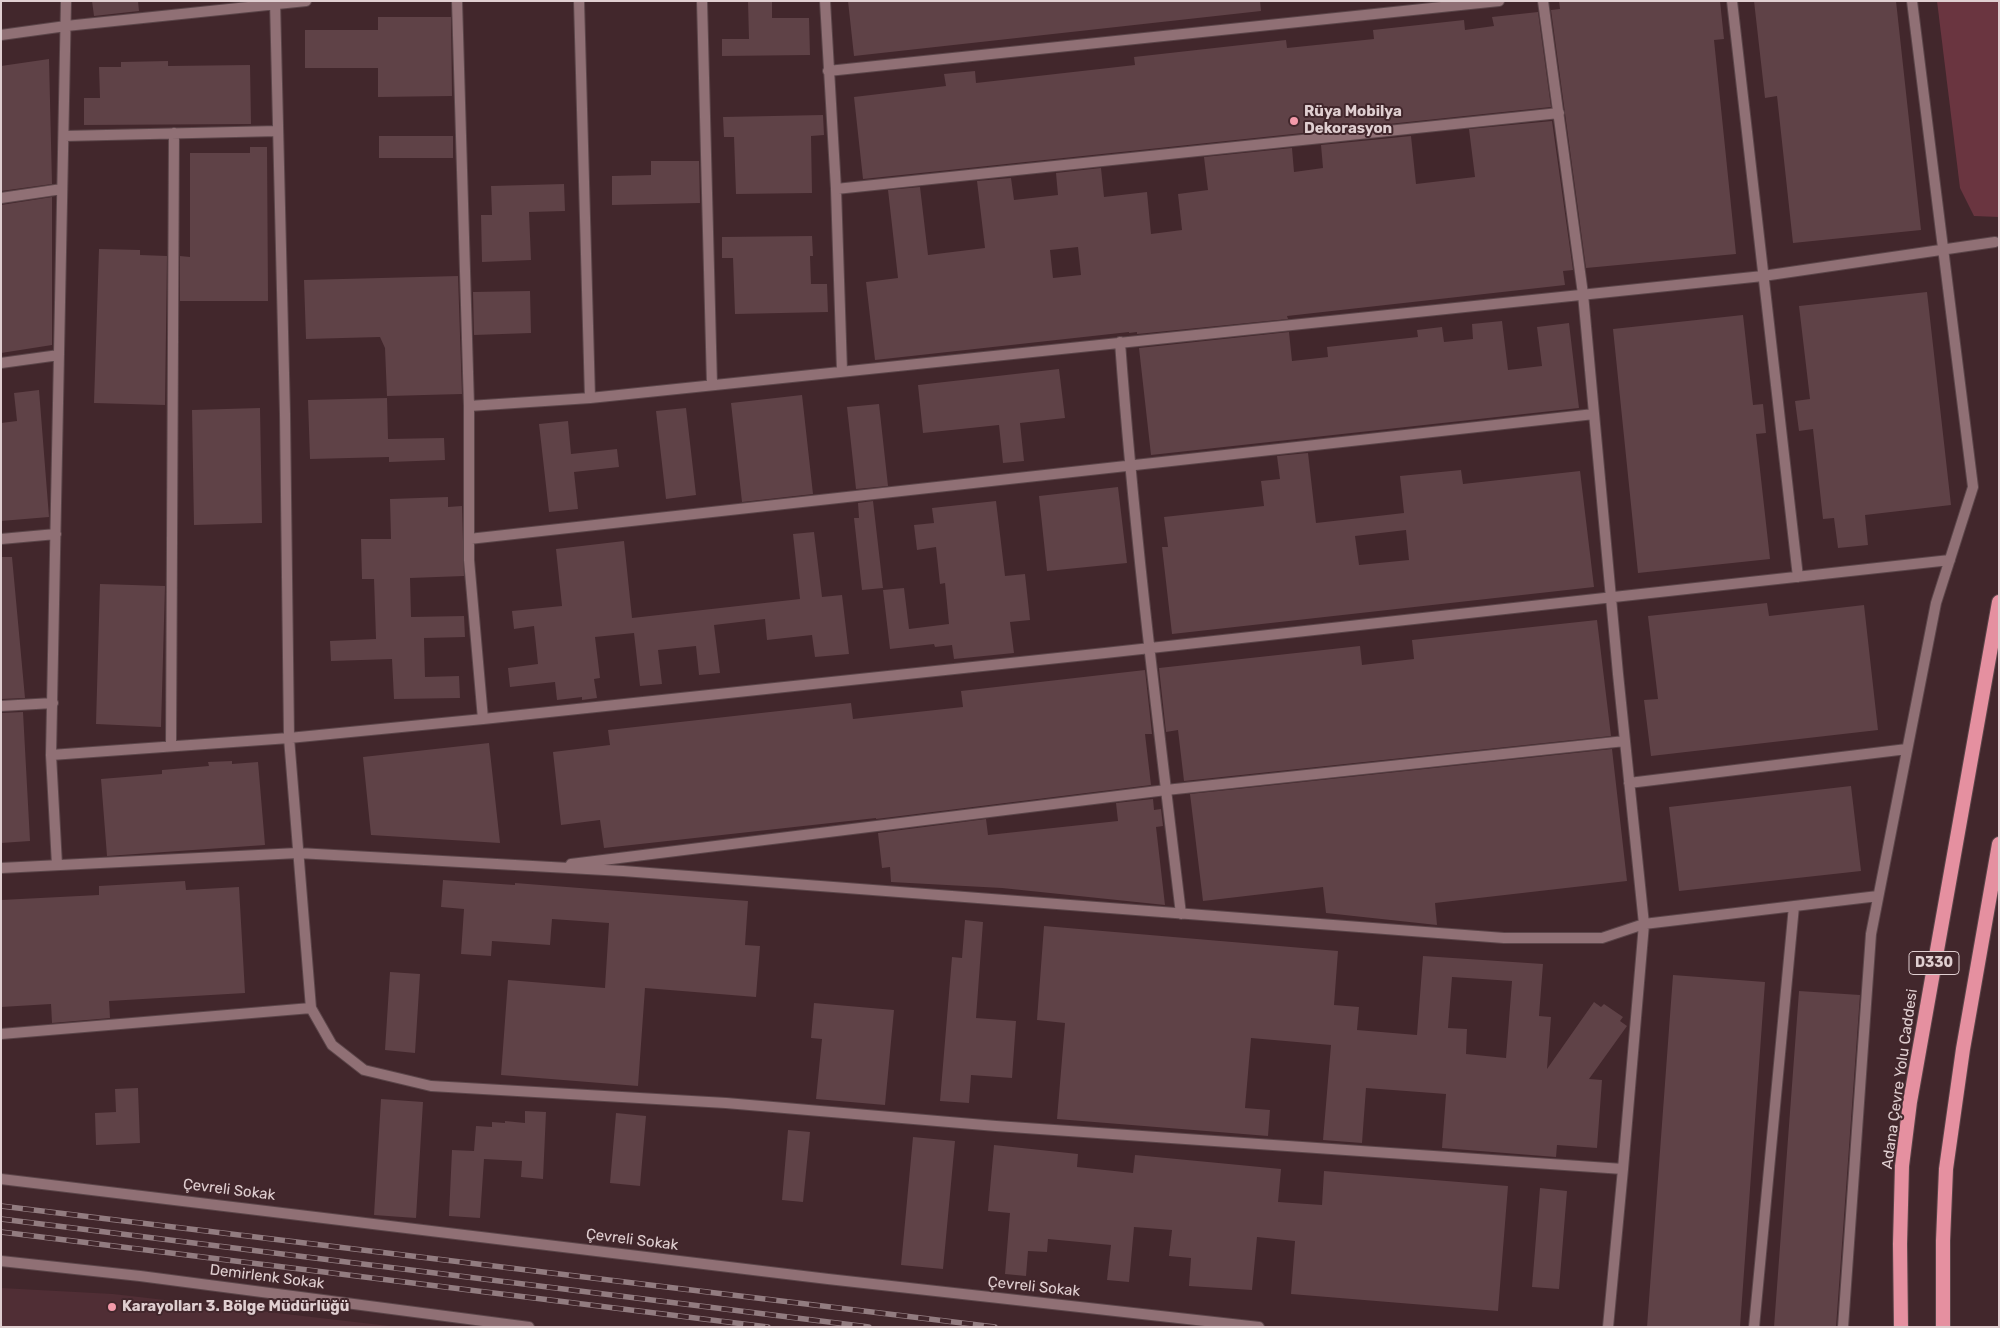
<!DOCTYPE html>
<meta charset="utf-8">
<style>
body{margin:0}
#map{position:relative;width:2000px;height:1328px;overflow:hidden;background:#42272c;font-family:Rubik,sans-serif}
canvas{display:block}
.frame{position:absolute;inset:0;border:2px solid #e0cfd1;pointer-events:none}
</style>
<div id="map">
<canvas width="2000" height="1328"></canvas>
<div class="frame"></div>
</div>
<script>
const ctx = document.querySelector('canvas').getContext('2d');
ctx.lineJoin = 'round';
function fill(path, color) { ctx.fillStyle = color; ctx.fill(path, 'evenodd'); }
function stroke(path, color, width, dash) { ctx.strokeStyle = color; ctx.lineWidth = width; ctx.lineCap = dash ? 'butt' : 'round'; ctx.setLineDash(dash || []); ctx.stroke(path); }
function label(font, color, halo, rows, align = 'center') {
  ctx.font = font + ' Rubik,sans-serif'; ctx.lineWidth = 4; ctx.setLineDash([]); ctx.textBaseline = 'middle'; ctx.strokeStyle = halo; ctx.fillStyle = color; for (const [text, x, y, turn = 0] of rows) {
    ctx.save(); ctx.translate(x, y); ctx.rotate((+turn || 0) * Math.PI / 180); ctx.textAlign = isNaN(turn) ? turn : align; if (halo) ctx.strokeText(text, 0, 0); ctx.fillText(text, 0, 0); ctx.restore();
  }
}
fill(new Path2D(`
 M1,1288L113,1294L398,1327H1Z`), '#502e35');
fill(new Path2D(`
 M1937,1H1999V217L1974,216L1960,188Z`), '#6a3540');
fill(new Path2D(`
 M92,1H138L139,11L94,16Z
 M748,1H772V18H809L810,55L722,56V39H749Z
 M848,1H1260L1261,11L854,56Z
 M1559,1H1720L1724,39L1714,40L1736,254L1586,268L1551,10L1560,9Z
 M1754,1H1896L1921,230L1793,243L1777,96L1765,98Z
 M1538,12L1551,107L863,179L854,97L946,86L944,74L975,71L976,83L1135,65L1134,57L1286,40L1287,48L1374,39L1373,30L1464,20L1465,30L1494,26L1492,17Z
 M378,17H451L452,96L378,97V68H305V30H378Z
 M49,59L52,184L1,191V66Z
 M168,61V66L250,65L251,124L84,125V98H100L99,67H121V62Z
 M823,115L824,135L811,136L812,193L736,194L734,137H724L723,117Z
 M1552,121L1573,270L1563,271L1565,285L1287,316L1288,319L1137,334V332L1129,333V332L875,360L866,282L898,278L888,190L920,187L928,255L985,248L977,181L1011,178L1014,200L1058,195L1056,173L1101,168L1104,197L1147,192L1151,234L1182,230L1178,194L1208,190L1204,157L1292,148L1294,172L1323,168L1321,145L1411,136L1416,184L1475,177L1469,129ZM1078,247L1081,275L1053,278L1050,250Z
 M379,136H453V158H379Z
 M250,147H267L268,301H180V256L190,257V153H250Z
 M651,161H699L700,203L612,205V176L651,175Z
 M564,184L565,211L529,212L531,260L482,262L481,215H492L491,186Z
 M52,197V345L1,353V205Z
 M812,236L813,256H810L811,284H827L828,312L735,314L733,258H722V237Z
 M99,249L140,250V255L167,256L165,405L94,403Z
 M458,276L462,394L387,396L385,348L380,337L306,339L304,280Z
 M530,291L531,333L474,335L473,292Z
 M1927,292L1951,505L1865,515L1868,545L1838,548L1834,518L1823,519L1813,429L1799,431L1795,401L1810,399L1799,306Z
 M1743,315L1753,405L1763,404L1766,433L1756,434L1770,559L1638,573L1613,329Z
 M1502,321L1508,370L1542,366L1537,327L1569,323L1579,408L1151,455L1139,348L1289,332L1292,361L1328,357L1327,347L1418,337L1417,330L1442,327L1444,342L1473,339L1472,324Z
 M1059,369L1065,418L1020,423L1024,461L1003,463L999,425L923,433L918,385Z
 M39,390L49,517L1,521V423L17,421L14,393Z
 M802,395L813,494L742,502L731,403Z
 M387,398L388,439L444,438L445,460L389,462V457L310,459L308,400Z
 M879,404L888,486L856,489L847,407Z
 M260,408L262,523L194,525L192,410Z
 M686,408L696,495L666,499L656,411Z
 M568,421L571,454L617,449L619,467L574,472L578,509L549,512L539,424Z
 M1308,453L1316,523L1404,513L1400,476L1461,470L1463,484L1580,471L1594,587L1172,634L1162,547H1168L1164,517L1264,506L1261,481L1280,479L1277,456ZM1406,530L1409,560L1359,565L1355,536Z
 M1118,487L1127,563L1047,571L1039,496Z
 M448,497V507L462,506L464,576L410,578L411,617L464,616L465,637L424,638L425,677L459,676L460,698L394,699L392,659L331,661L330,641L376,639L374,579H362L361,539H391L390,499Z
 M873,501L883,588L862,590L854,518H859L858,503Z
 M996,501L1005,576L1025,574L1030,620L1010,622L1014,653L954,659L952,645L935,647L934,644L890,649L883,590L904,588L909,629L949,624L945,583L940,584L936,547L917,550L914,525L934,523L932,508Z
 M814,532L822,597L842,595L849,654L815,657L812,635L767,640L765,619L714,625L720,673L699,675L696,646L658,650L662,684L640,686L634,633L595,637L600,678L594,679L597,698L582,700V697L557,700L555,682L510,687L508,668L538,664L534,626L514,629L512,611L562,606L556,549L624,541L632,618L800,599L793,534Z
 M1,557H12L25,698L1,699Z
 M100,584L165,586L161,727L96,724Z
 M1767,603L1769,616L1864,605L1878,730L1651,756L1644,700L1658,699L1648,616Z
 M1597,620L1611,736L1184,781L1178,730L1166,732L1159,668L1360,646L1362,665L1414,659L1412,640Z
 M1145,670L1152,734H1145L1151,785L876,819V818L604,848L600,820L561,825L553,752L610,745L608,730L851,703L853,719L963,707L961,691Z
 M23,712L30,841L1,843V713Z
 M489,743L500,843L371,835L363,757Z
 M1612,749L1627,881L1435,903L1437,925L1326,913L1323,887L1203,901L1190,794Z
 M232,761V764L258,762L265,845L107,856L101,779L162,774V770L209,766L208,762Z
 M1851,786L1861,871L1679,891L1669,807Z
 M1153,799L1154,810L1161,809L1163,826L1156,827L1165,905L1002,888L891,882L890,867L882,868L878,833L986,819L988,835L1118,821L1116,803Z
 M443,880L515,885V883L748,901L745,945L760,946L756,997L645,988L638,1086L501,1075L508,980L605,988L609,923L552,919L550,945L492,941L491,956L461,954L464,909L441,907Z
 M185,881L186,890L239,887L245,993L109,1001L110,1018L52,1023L51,1004L1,1007V900L99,895V886Z
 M965,920L983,922L976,1018L1016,1021L1012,1078L971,1075L969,1103L940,1101L952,957L962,958Z
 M1044,926L1338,951L1334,1005L1359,1007L1357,1030L1417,1035L1423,956L1543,964L1539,1016L1551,1017L1547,1069L1594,1002L1601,1007L1604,1004L1623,1017L1620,1021L1627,1026L1589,1079L1602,1080L1597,1148L1557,1145L1556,1157L1442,1148L1446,1094L1366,1088L1362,1143L1323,1140L1331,1045L1251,1038L1245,1108L1270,1110L1268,1136L1057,1119L1065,1023L1037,1020ZM1452,977L1512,981L1506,1058L1466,1054L1467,1029L1448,1028Z
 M390,972L420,974L415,1053L385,1050Z
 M1673,975L1765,982L1740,1327H1647Z
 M1799,991L1860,995L1836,1327H1774Z
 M814,1003L894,1010L885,1105L816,1099L822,1039L811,1038Z
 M138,1088L140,1143L96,1145L95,1113L116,1112L115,1089Z
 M381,1099L423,1102L416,1218L374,1215Z
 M525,1111L546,1112L543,1179L521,1177L522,1161L484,1159L480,1218L449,1216L452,1150L474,1151L476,1126L492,1127V1122L505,1123V1121L525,1123Z
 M616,1113L646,1116L640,1186L610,1183Z
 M788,1130L810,1132L803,1202L782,1200Z
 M913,1137L955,1141L943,1269L901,1265Z
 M994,1145L1078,1154L1077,1167L1133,1173L1135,1155L1281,1169L1278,1202L1322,1205L1324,1171L1508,1186L1498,1311L1291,1294L1295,1241L1257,1237L1252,1290L1189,1286L1191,1258L1169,1256L1172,1230L1134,1227L1129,1282L1107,1280L1111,1245L1048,1239L1047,1252L1028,1251L1026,1276L1005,1274L1010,1213L988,1211Z
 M1540,1188L1567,1191L1559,1289L1532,1287Z`), '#5f4247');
const minor = new Path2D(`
 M66,1L51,755L289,738L483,719
 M275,1L285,414L289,738L311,1008L332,1045L364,1070L431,1086L726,1103L996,1126L1623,1169L1644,924L1618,674L1583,294L1543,1
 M457,1L469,406
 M579,1L590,398
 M702,1L712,385
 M825,1L836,189L842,371
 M1732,1L1798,577
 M1,35L66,26L306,1
 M828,71L1499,1
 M64,136L278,131
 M836,189L1559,113
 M1,198L62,189
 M1120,342C1134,533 1158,723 1181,914
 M1,363L59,355
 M1,539L56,534
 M469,539L1594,414
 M1950,560L1105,653L483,719L469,560V406L590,398L1763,276L1995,242
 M1,706L53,703
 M171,746L174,133
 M51,755L57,865
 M1629,783L1907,749
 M571,864L1166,790L1625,741
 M1,868L298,853L623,871L1504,938H1602L1644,924L1878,896
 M1,1034L311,1008
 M1608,1327L1623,1169
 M1754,1327L1794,906
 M1843,1327L1871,934L1936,603L1973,487L1912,1`);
const tertiary = new Path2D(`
 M1,1179L828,1279L1259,1327
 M1,1261L140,1276L529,1327`);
const trunk = new Path2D(`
 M1901,1327L1900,1244L1902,1166L1910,1102L1999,602
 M1943,1327V1241L1946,1169L1963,1049L1999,844`);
stroke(minor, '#5b4549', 12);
stroke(tertiary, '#5b4549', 12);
stroke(trunk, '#5b4549', 16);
stroke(minor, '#907075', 10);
stroke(tertiary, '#907075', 10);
stroke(trunk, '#e590a0', 14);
const rail = new Path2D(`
 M1,1206L995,1327
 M1,1219L869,1327
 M1,1232L768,1327`);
stroke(rail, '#927c80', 5.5);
stroke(rail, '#42272c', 4, [11]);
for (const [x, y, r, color] of [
 [1294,121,5,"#f39aaa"],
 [112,1307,5,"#f39aaa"]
]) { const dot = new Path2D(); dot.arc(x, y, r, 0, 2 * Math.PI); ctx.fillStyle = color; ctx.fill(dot); stroke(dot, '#42272c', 2); }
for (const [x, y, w] of [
 [1934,963,50]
]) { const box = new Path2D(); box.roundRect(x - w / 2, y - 11.5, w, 23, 4); ctx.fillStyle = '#42272c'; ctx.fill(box); stroke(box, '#e0cfd1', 1); }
label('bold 14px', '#e0cfd1', null, [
 ["D330",1934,963]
]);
label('bold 15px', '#e0cfd1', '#42272c', [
 ["Rüya Mobilya",1304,112],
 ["Dekorasyon",1304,129],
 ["Karayolları 3. Bölge Müdürlüğü",122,1307]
], 'left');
label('15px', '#e0cfd1', '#42272c', [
 ["Adana Çevre Yolu Caddesi",1900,1079,-82],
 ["Çevreli Sokak",229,1190,7],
 ["Çevreli Sokak",632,1240,7],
 ["Demirlenk Sokak",267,1277,7],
 ["Çevreli Sokak",1034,1287,6]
]);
</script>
